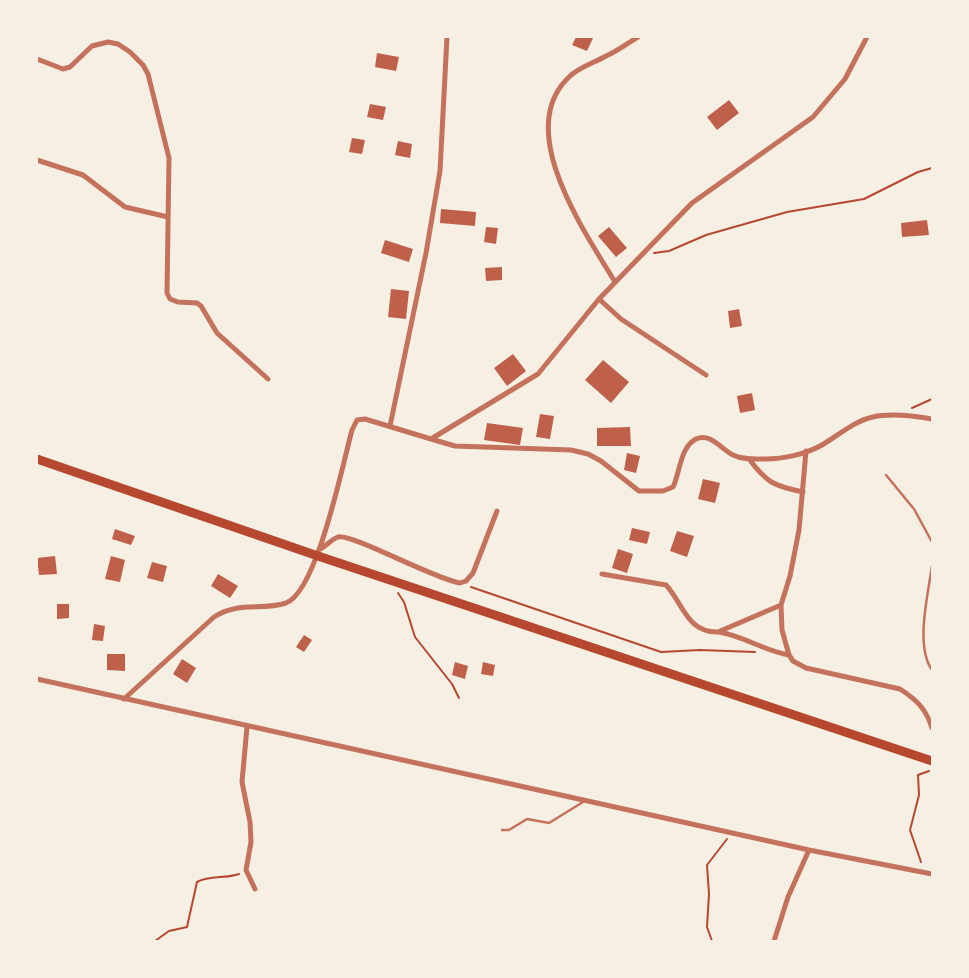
<!DOCTYPE html>
<style>
body{margin:0}
#map{position:relative;width:969px;height:978px;overflow:hidden;background:#f6efe4;font-family:"Roboto Condensed",sans-serif}
canvas{display:block}
.frame{position:absolute;inset:0;border:38px solid #f6efe4;pointer-events:none}
</style>
<div id="map">
<canvas width="969" height="978"></canvas>
<div class="frame"></div>
</div>
<script>
const ctx = document.querySelector('canvas').getContext('2d');
ctx.lineJoin = 'round';
function fill(path, color) { ctx.fillStyle = color; ctx.fill(path, 'evenodd'); }
function stroke(path, color, width, dash) { ctx.strokeStyle = color; ctx.lineWidth = width; ctx.lineCap = dash ? 'butt' : 'round'; ctx.setLineDash(dash || []); ctx.stroke(path); }
fill(new Path2D(`
 M576,37L593,38L587,51L572,45Z
 M377,53L399,57L396,71L375,67Z
 M729,100L739,113L717,130L707,117Z
 M370,104L386,107L383,120L367,117Z
 M352,138L365,140L362,154L349,152Z
 M398,141L412,144L410,158L395,155Z
 M441,209L476,212L475,226L440,223Z
 M927,220L929,235L902,237L901,223Z
 M486,227L498,228L496,244L484,242Z
 M609,227L627,248L616,257L598,236Z
 M385,240L413,249L409,262L381,253Z
 M502,267V280L486,281L485,268Z
 M391,289L409,291L406,319L388,317Z
 M739,309L742,326L730,328L728,311Z
 M513,354L526,371L507,386L494,368Z
 M603,360L629,382L611,403L585,380Z
 M752,393L755,410L740,413L737,396Z
 M540,414L554,416L550,439L536,437Z
 M487,423L523,428L520,445L484,440Z
 M630,427L631,446H597V428Z
 M627,453L640,456L636,473L624,470Z
 M703,479L720,483L715,503L698,499Z
 M632,528L650,532L647,544L629,540Z
 M115,529L135,536L131,545L112,539Z
 M677,531L694,536L687,557L670,551Z
 M618,549L633,554L627,573L612,568Z
 M55,556L57,574L39,575L37,558Z
 M111,556L125,560L120,582L105,579Z
 M152,562L167,566L163,582L147,578Z
 M218,574L238,586L230,598L211,586Z
 M57,604H69V618L57,619Z
 M94,624L105,626L103,641L92,640Z
 M304,635L312,640L304,652L296,647Z
 M107,654H125V671L107,670Z
 M182,659L196,668L187,683L173,674Z
 M455,662L468,666L465,679L452,675Z
 M483,662L495,665L493,676L481,674Z`), '#bf614a');
stroke(new Path2D(`
 M654,253L669,251L706,235L787,212L864,199L918,172L932,168
 M912,408L932,399
 M471,587L661,652L700,650L755,652
 M398,593L404,602L415,637L452,684L459,698
 M921,862L910,830L919,795L918,775L929,771
 M155,941L169,931L187,927L197,882C210,875 225,879 239,874
 M712,941L707,927L709,894L707,865L727,839`), '#b5482f', 2);
stroke(new Path2D(`
 M886,475L914,509L932,542
 M932,566C928,595 915,646 932,670
 M502,830H509L527,819L549,823L583,802`), '#c5725c', 2.5);
stroke(new Path2D(`
 M37,59L63,69L70,67L92,46L108,42L118,44L130,52L143,65L148,74L169,158L167,293L170,299L178,302L197,303L201,306L217,333L268,379
 M37,160L83,175L125,207L168,217
 M615,282C585,232 513,130 569,77C579,67 594,63 606,56C617,51 628,43 638,37
 M599,299L621,319L706,375
 M390,426L426,253L440,171L447,37
 M431,439L455,446L571,450L588,454L601,461L639,491H663L673,487C680,473 680,447 696,439C710,432 722,450 733,455C743,460 755,459 765,459C784,459 806,454 822,445C839,435 854,421 873,417C891,413 915,416 932,419
 M806,451L799,530L790,576L781,605L782,630L789,655L793,661L806,668L900,689C917,700 926,709 932,728
 M749,459C767,483 774,486 803,492
 M320,549C326,546 332,539 338,537C351,533 434,579 460,583L466,581L473,573L497,511
 M602,574L666,585C683,603 687,633 718,632L781,605
 M719,632C744,636 764,651 789,655
 M37,679L809,850L932,874
 M124,699L214,617C239,601 261,611 286,603C317,592 343,463 352,430L357,420L365,419L431,439L538,374L599,299L692,203L813,117L845,79L867,37
 M247,727L242,782L250,822L251,842L246,870L255,889
 M774,941L788,897L809,850`), '#c5725c', 5);
stroke(new Path2D(`
 M37,459L318,556L932,761`), '#b5482f', 9);
</script>
